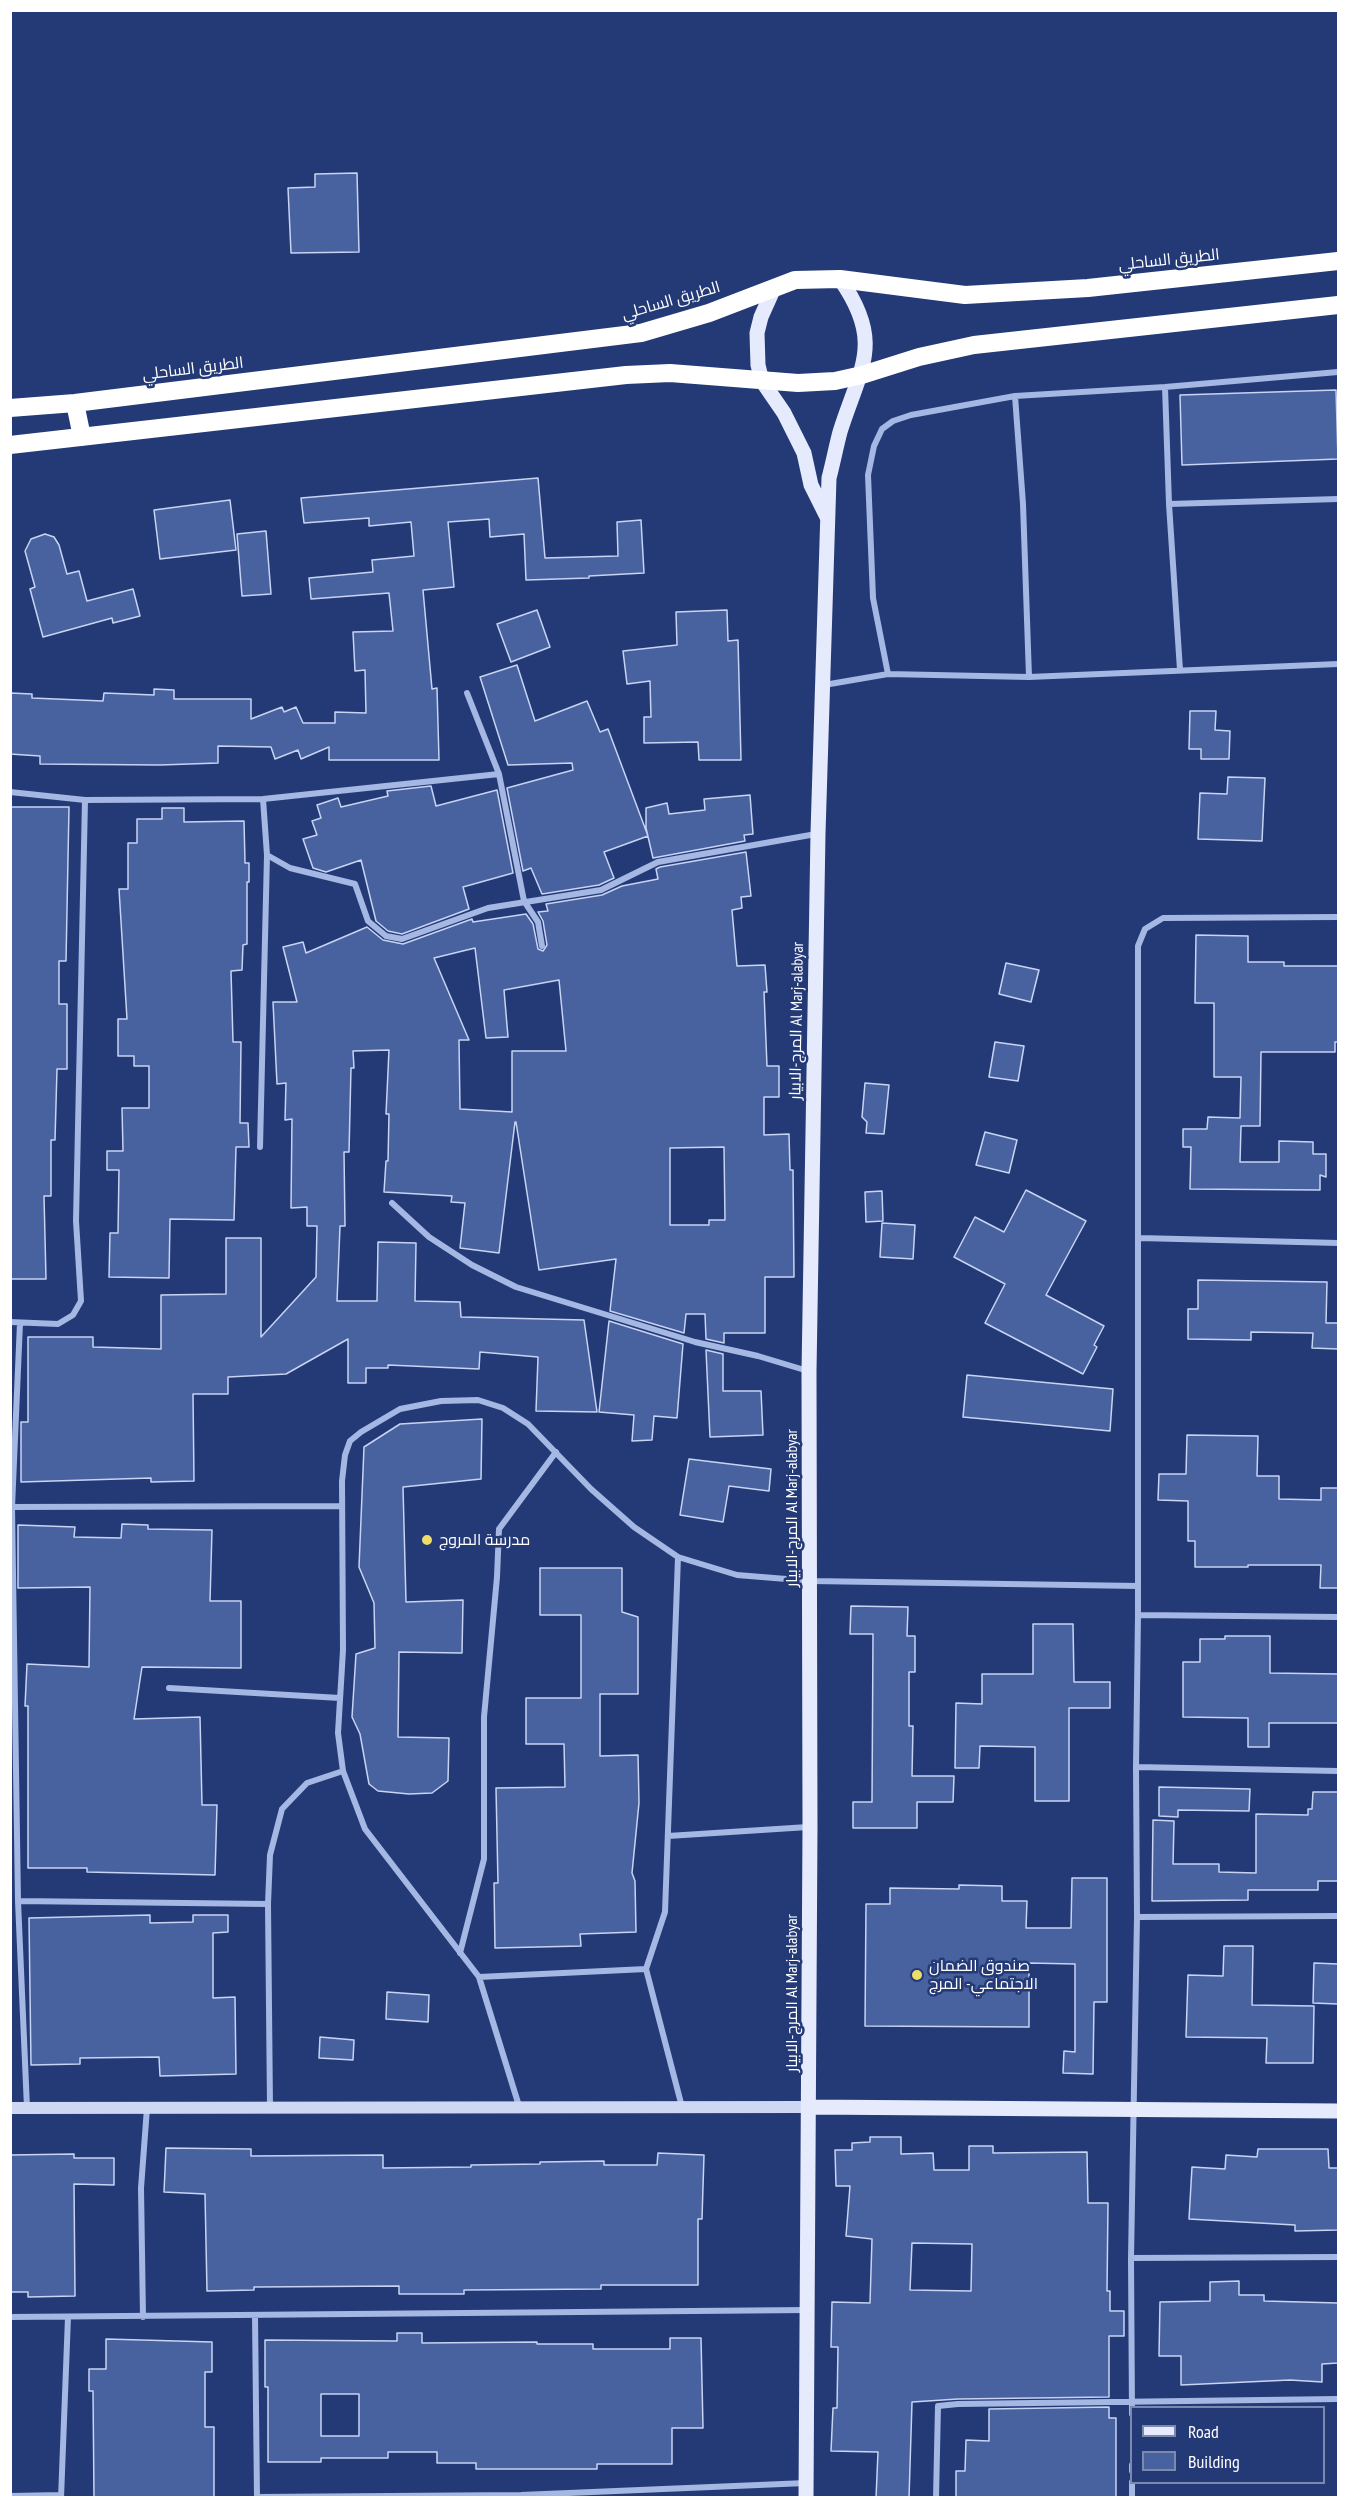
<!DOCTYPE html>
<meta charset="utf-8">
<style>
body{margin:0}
#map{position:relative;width:1349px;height:2508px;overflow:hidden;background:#243a77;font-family:"PT Sans Narrow",sans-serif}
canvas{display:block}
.frame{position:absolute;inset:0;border:12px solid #fff;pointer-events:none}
.legend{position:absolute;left:1130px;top:2406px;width:195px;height:78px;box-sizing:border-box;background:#243a77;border:2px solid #7c89ad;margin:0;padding:8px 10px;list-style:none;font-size:18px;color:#fff}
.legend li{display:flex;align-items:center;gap:12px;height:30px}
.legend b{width:30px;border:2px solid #7c89ad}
</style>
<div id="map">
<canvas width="1349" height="2508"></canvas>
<div class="frame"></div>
<ul class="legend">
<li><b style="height:8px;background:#e5eafc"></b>Road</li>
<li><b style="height:16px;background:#48619f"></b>Building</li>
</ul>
</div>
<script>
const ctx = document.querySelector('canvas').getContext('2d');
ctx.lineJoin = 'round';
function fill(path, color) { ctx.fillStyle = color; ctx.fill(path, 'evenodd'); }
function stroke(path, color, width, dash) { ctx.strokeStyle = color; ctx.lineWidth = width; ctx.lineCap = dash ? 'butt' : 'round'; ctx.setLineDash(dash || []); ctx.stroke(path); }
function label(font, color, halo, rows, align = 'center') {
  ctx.font = font + ' "PT Sans Narrow",Cairo,sans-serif'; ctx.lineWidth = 5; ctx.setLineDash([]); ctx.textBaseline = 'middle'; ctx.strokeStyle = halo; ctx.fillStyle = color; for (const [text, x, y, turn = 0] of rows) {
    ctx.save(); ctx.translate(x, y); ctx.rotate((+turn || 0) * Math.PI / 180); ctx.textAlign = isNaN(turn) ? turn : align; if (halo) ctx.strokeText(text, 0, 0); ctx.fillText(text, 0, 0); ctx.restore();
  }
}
const building = new Path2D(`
 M357,173L359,252L291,253L288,188L315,187V174Z
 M1336,390L1338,459L1182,465L1180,395Z
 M538,478L545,558L618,556L617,522L641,520L644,573L589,576V578L526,580L524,534L490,537L489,519L448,522L454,587L423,590L432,689L437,688L439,760H329V747L301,759L298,750L275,759L271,747L218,746V763L160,765L40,764V756L10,754V693L32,694V698L103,701L104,693L154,695V689L174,690V699H251V719L282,707L284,712L296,707L303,723H335V712L366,713L365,670L355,671L353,632L393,631L389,593L311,599L309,578L373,572L372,560L414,556L411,522L369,526V518L304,523L301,498Z
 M230,500L236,550L160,559L154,510Z
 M266,531L271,594L242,596L237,534Z
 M45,534L54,537L59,545L67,574L79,571L87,601L133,589L140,616L113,623L112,618L43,637L30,589L35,587L25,551L31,539Z
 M537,610L550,647L511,662L497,624Z
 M727,610L728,641L738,640L741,760H699L698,742L644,743V717H651L650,681L627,684L623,651L677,645L676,612Z
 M517,665L535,721L587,701L600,732L608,729L648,836L604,852L614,878L599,885L542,894L531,868L523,871L507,788L573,770L572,763L508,765L480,677Z
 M1190,711H1216L1215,730L1230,731L1229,759H1201V749H1189Z
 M1228,777L1265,778L1262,841L1198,839L1200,793L1227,794Z
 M431,786L436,806L497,790L513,873L463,887L469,909L402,934L388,931L376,921L361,860L326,872L313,868L303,839L317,835L312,821L321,818L317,805L338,798L341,807L388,796L387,791Z
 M750,795L753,834L744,835L745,841L653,858L646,828V808L667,803L669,814L705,810L704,799Z
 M10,807H69L66,961H59V1004H67V1069H57L55,1140H51V1196H44L46,1279H10Z
 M162,808H184V822L244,821L245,863H249V882H247V944L243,945L242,970L231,971L233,1042H241L240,1123H248L249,1147H236L234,1220L170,1219L169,1278L109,1277L110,1233H118L119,1170H107V1151H123L122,1108H149V1066H134V1056H118V1019H127L119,889H128V843H137V819H162Z
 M746,852L751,896L741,897L742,908L732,910L737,966L765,965L767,992H764L767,1066H779V1097H764V1135L789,1134L790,1170H793L794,1277H765V1333H724V1343L706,1339L705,1314H686L684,1333L610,1311L616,1259L539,1270L516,1122H515L499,1253L460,1248L465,1203L451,1202L452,1196L384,1192L386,1161H388L389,1114H386L389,1050L353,1051L354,1068H351L349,1152H344L345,1226H340L337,1301H377L378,1242L416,1243L415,1301L460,1302L461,1317L584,1320L597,1412L536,1411L538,1357L480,1352L479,1369L388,1365V1368H366V1383H348V1339L286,1374L228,1377V1394H193L194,1481L151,1482V1478L21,1482V1422H28V1337H93V1347L161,1349V1295L226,1294V1238H261V1337L316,1277L317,1226H307V1207L291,1208L292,1119L285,1120L286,1083L277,1084L273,1002H297L283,947L303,942L306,953L367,927L383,940L403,944L472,919L473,922L526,914L533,924L538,949L543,951L547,945L543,921L538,912L548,911L546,904L602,895L622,886L658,879L656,869L660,867ZM475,948L486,1038L508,1037L504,990L559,980L566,1051H512V1112L460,1109L459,1040H469L434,958ZM724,1147L725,1220H709V1225H670V1148Z
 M1196,935L1248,936V962H1284V966H1338V1042H1335V1052H1261L1260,1126H1241L1240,1162H1279V1141L1313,1142V1154H1326V1177L1320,1175V1190L1190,1189L1191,1147H1183V1129H1207L1208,1117L1240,1118L1241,1077H1214V1003H1195Z
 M1006,963L1039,970L1031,1002L999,994Z
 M995,1042L1024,1046L1018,1081L989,1077Z
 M865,1083L889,1085L884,1134L866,1133L867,1122L862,1117Z
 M985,1132L1017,1140L1009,1173L976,1165Z
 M1026,1190L1086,1221L1046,1295L1104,1326L1094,1345L1097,1347L1083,1374L985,1323L1005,1284L954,1257L975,1217L1004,1232Z
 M882,1191L883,1221L866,1222L865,1192Z
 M882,1223L915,1225L913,1259L880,1257Z
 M1198,1280L1327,1282L1326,1323H1338V1349L1312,1348L1313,1333L1251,1332V1340L1188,1339V1309H1198Z
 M609,1321L683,1344L677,1418L654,1416L652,1440L632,1441L634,1415L599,1412Z
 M706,1350L723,1354V1391H761L763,1435L710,1437Z
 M967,1375L1113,1389L1110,1431L963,1417Z
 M482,1419L481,1479L403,1487L406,1602L463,1600L462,1653L399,1652L398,1737L449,1738L448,1781L432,1793L409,1794L378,1791L369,1784L360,1734L352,1717L356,1654L375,1648L374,1603L359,1567L364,1447L400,1424Z
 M1187,1435L1258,1436L1257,1476H1279V1499L1321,1500V1488H1338V1588H1320L1321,1565H1248V1567H1195V1541H1188V1501L1158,1500L1159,1474H1186Z
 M689,1459L771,1469L769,1491L729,1486L723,1522L680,1515Z
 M122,1524L148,1525V1529L212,1530L210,1601H241V1668L142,1667L134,1719L200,1717L202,1805H217L215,1875L87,1872V1868H28V1706H25L27,1664L89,1667L90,1587L18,1588V1525L75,1527L74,1537L121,1538Z
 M540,1568H622V1612L638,1617V1694H600V1756L638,1755L639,1803L632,1873L635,1881L636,1932L580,1934L581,1946L495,1948L494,1883H498L496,1788L565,1787L564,1744H526V1698H581V1615H540Z
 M851,1606L908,1607L907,1636H915V1672H909V1726H913L912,1776H954L953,1802H917V1828H853V1802H872L873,1634H850Z
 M1033,1624H1073L1074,1682H1110V1708H1069V1801H1035V1747L980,1746L979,1768H955L956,1703L982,1704V1674H1033Z
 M1225,1636H1270V1673L1338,1674V1723H1269V1747H1248V1718L1183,1717V1662H1200V1639H1225Z
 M1159,1787L1250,1789L1249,1811L1178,1810V1817L1159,1816Z
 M1313,1792H1338V1881H1318V1890H1248V1900L1152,1901L1153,1820L1174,1821L1173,1864H1219V1872L1256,1873V1814L1308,1815V1809H1312Z
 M1072,1878H1107V2002H1094L1093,2074L1063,2073L1064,2051L1075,2052V1964L1029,1963V2027L865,2026L866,1904H890V1888L959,1889V1885L1002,1886V1901H1027L1026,1928H1071Z
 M150,1915V1923L193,1922V1915H228V1932L213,1933V1998L235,1997L236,2074L160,2076L159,2057L80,2058V2064L31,2065L29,1918Z
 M1224,1946H1253L1252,2005L1314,2006L1313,2063H1266L1267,2038L1186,2037L1188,1975L1223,1976Z
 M1314,1963L1338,1964V2004L1313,2003Z
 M387,1992L429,1995L428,2022L386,2019Z
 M320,2037L354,2040L353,2060L319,2058Z
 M870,2137H901V2154L933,2153L934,2170H969V2146H993V2153L1087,2152L1088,2203H1108L1107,2291H1110V2311H1124V2336H1109V2397L958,2399L912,2402L909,2498H876L878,2452L831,2451L833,2408H837L838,2347H831L832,2302L870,2303L872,2239L846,2236L850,2186H836L835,2150H852V2143L870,2142ZM912,2243L972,2244L971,2291L910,2290Z
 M166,2148L251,2149V2156L383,2155V2168L471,2167V2165L540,2164V2162L604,2161V2165H657L658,2153L704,2155L702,2219H698V2285H601V2289L464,2290V2294H399V2286L254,2287V2290L207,2291L205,2194L164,2192Z
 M1258,2149H1328L1329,2168H1338V2230L1295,2231V2225L1189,2219L1192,2167L1225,2169L1226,2155L1257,2157Z
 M74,2154V2158H114V2185L74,2184L75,2296L28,2297V2292H10V2155Z
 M1239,2281V2295H1264V2301L1338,2303V2363L1322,2364V2382L1290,2380L1181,2385V2356H1159L1160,2302L1210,2301V2282Z
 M397,2333H422V2343L537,2342V2344H593V2349H670V2338H701L703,2428H672V2464H597V2469H476V2463H437V2452H388V2458H321V2462H268V2387H265V2340L397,2341ZM321,2394H359V2436H321Z
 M106,2339L212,2342V2372H205V2427H214V2498H94L93,2391H89V2369H106Z
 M1109,2407V2418H1116V2498H956V2471H965L966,2440L989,2441V2409Z`);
fill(building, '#48619f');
stroke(building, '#c8d4f3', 1.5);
stroke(new Path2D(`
 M1165,387L1169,504L1180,670
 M1015,396L1023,504L1029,677
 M1169,504L1338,499
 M888,674L873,598L868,475L874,446L882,429L893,421L911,415L1015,396L1165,387L1338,372
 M824,685L888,674L1029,677L1338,664
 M467,693L499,774L524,901L538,922L542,946
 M10,792L85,800L263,799L499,774
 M267,855L290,868L355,884L368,921L386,936L402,939L488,908L601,890L658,862L816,834
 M260,1147L267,855L263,799
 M392,1203L429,1237L472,1265L516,1287L695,1342L758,1356L808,1371
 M1139,1238L1338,1243
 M10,1322L58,1324L73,1315L81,1301L76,1221L85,800
 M20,1323L12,1507L18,1901L27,2108
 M10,1507L342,1506
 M1138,1615L1338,1617
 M169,1688L340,1698
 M1136,1767L1338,1771
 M668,1836L808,1827
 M18,1901L268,1904
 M1137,1917L1338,1916
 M460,1953L484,1859V1717L497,1577L499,1529L556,1452
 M646,1969L682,2107
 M479,1977L646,1969L665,1912L678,1557
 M519,2106L479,1977L365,1829L343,1771L338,1733L343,1650L342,1481L345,1455L350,1441L361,1432L400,1409L441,1401L478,1400L503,1408L528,1424L591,1489L634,1527L678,1557L737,1575L811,1581L1138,1586
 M270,2108L268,1904L270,1855L282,1809L307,1783L343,1771
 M1131,2258L1338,2257
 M255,2316L257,2498
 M10,2317L807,2310
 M143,2317L141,2188L147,2108
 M1132,2414L1131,2258L1137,1917L1136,1767L1138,1615V946L1145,929L1163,918L1338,917
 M1132,2465V2471
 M1132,2482V2498
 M10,2496L61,2495
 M257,2497L521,2495L806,2483
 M61,2498L68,2317
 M936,2498L938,2406L958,2404L1338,2399`), '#a5b7e3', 6);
stroke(new Path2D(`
 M10,2108L809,2107`), '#ced8f3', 12);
stroke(new Path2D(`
 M774,288L761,317L757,333L758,365L762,381L784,413L804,453L811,485L827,517
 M809,2107L1338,2111
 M806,2498L810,1827L809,1371L818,833L829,478C833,463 836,447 840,432C860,368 885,343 840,279`), '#e5eafc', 15);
stroke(new Path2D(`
 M75,403L82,437
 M10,408L75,403L641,333L709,313L795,280L840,279L965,295L1088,288L1338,261
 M10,445L626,375L670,373L798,383L835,381L862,375L919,357L974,345L1338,305`), '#fff', 18);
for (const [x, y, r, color] of [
 [427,1540,6,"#eddd69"],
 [917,1975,6,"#eddd69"]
]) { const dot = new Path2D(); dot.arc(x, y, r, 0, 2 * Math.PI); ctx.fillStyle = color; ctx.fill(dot); stroke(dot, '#243a77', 2); }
label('16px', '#fff', '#243a77', [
 ["الطريق الساحلي",1169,260,-6],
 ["الطريق الساحلي",671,301,-16],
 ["الطريق الساحلي",193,369,-7],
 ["المرج-الابيار Al Marj-alabyar",797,1021,-89],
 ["المرج-الابيار Al Marj-alabyar",792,1508,-90],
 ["المرج-الابيار Al Marj-alabyar",792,1993,-90]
]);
label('16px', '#fff', '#243a77', [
 ["مدرسة المروج",439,1540],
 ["صندوق الضمان",929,1966],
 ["الاجتماعي- المرج",929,1984]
], 'left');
</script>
